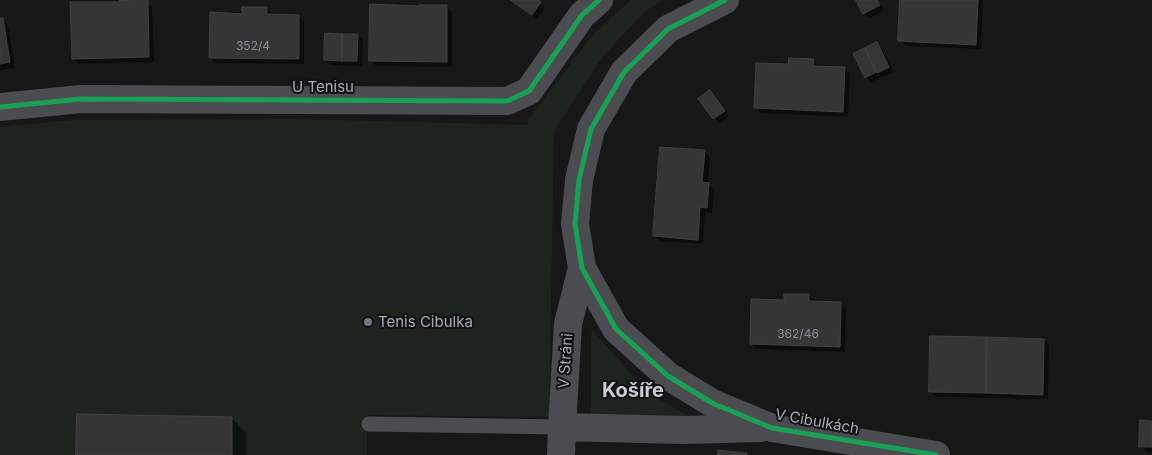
<!DOCTYPE html>
<meta charset="utf-8">
<style>
body{margin:0}
canvas{display:block;background:#171717}
</style>
<canvas width="1152" height="455"></canvas>
<script>
const ctx = document.querySelector('canvas').getContext('2d');
ctx.lineJoin = 'round';
function fill(path, color) { ctx.fillStyle = color; ctx.fill(path, 'evenodd'); }
function stroke(path, color, width, dash) { ctx.strokeStyle = color; ctx.lineWidth = width; ctx.lineCap = dash ? 'butt' : 'round'; ctx.setLineDash(dash || []); ctx.stroke(path); }
function label(font, color, halo, rows, align = 'center') {
  ctx.font = font + ' Inter,sans-serif'; ctx.lineWidth = 4; ctx.setLineDash([]); ctx.textBaseline = 'middle'; ctx.strokeStyle = halo; ctx.fillStyle = color; for (const [text, x, y, turn = 0] of rows) {
    ctx.save(); ctx.translate(x, y); ctx.rotate((+turn || 0) * Math.PI / 180); ctx.textAlign = isNaN(turn) ? turn : align; if (halo) ctx.strokeText(text, 0, 0); ctx.fillText(text, 0, 0); ctx.restore();
  }
}
fill(new Path2D(`
 M631,0H662L643,13L603,56L554,131L549,417L367,415V455H0V127L74,120L297,119L527,125L529,119L575,58L595,33Z
 M592,330L646,391L687,416L591,418V339Z`), '#1d241e');
fill(new Path2D(`
 M512,0H536L545,8L537,19Z
 M857,0H878L884,10L870,18L864,13Z
 M901,0H983L981,49L905,46L900,40Z
 M147,2L152,7L154,62L78,64L73,58Z
 M447,6L452,12V67L376,66L370,60L420,7Z
 M266,8L272,14V15L299,16L304,21V64L216,63L210,57L244,15Z
 M0,20H2L8,25L15,68L0,70Z
 M357,35L363,40L362,66L331,65L326,60Z
 M877,44L882,49L894,72L871,82L866,77L855,55Z
 M813,60L818,65V67L845,69L850,74L848,117L760,113L755,107L790,66Z
 M715,97L729,116L720,124L700,99Z
 M705,151L710,157L708,184L714,190L712,213L705,212L703,244L660,241L654,236Z
 M809,295L814,301V303L841,304L846,309L845,352L757,349L751,344L785,302Z
 M1043,340L1049,345L1048,399L936,397L930,391Z
 M232,418L246,433V455H78Z
 M1152,422V452H1146L1141,446Z`), '#0007');
const building = new Path2D(`
 M148,0L149,57L72,59L70,2H119V1Z
 M511,0H538L541,2L532,15Z
 M856,0H877L880,5L863,14Z
 M900,0H978L976,45L898,41Z
 M370,4L419,6V5H447V62L369,61Z
 M242,7H267V14L299,15V59L209,58L210,12L242,14Z
 M3,18L10,62L0,64V19Z
 M325,33L342,34V61L324,60Z
 M342,34H358L357,61H342Z
 M877,42L889,67L877,73L865,48Z
 M865,48L876,72L865,78L853,54Z
 M789,58L814,59L813,66L845,67L843,112L754,108L756,63L788,64Z
 M710,90L725,111L713,119L698,99Z
 M660,147L705,150L702,182L709,183L707,208L700,207L698,240L653,236Z
 M784,294H809V301L841,302L840,347L750,344L751,299L784,300Z
 M930,336L987,337L986,393L929,392Z
 M987,337L1044,339L1043,395L986,393Z
 M77,414L232,417V455H76Z
 M1140,420L1152,421V447H1139Z
 M718,450L747,453V455H718Z`);
fill(building, '#353536');
stroke(building, '#3f4043', 1);
stroke(new Path2D(`
 M369,424L562,427`), '#4b4c50', 15);
stroke(new Path2D(`
 M725,0L668,29L624,72L591,129L579,180L575,224L582,268L616,329L668,376L712,403L772,428L936,455
 M0,107L81,99L507,101L529,91L582,15L599,0
 M562,427L683,430L760,428
 M561,455L562,427L568,324L582,268`), '#4b4c50', 28);
stroke(new Path2D(`
 M725,0L668,29L624,72L591,129L579,180L575,224L582,268L616,329L668,376L712,403L772,428L936,455
 M0,107L81,99L507,101L529,91L582,15L599,0`), '#1a9f57', 5);
for (const [x, y, r, color] of [
 [368,322,5,"#757880"]
]) { const dot = new Path2D(); dot.arc(x, y, r, 0, 2 * Math.PI); ctx.fillStyle = color; ctx.fill(dot); stroke(dot, '#111113', 2); }
label('12px', '#8b8f98', null, [
 ["352/4",253,46],
 ["362/46",798,334]
]);
label('15px', '#a8adb8', '#111113', [
 ["U Tenisu",323,87],
 ["V Stráni",566,361,-86],
 ["V Cibulkách",817,422,10]
]);
label('15px', '#a8adb8', '#111113', [
 ["Tenis Cibulka",378,322]
], 'left');
label('bold 20px', '#c9ccd4', '#111113', [
 ["Košíře",633,391]
]);
</script>
